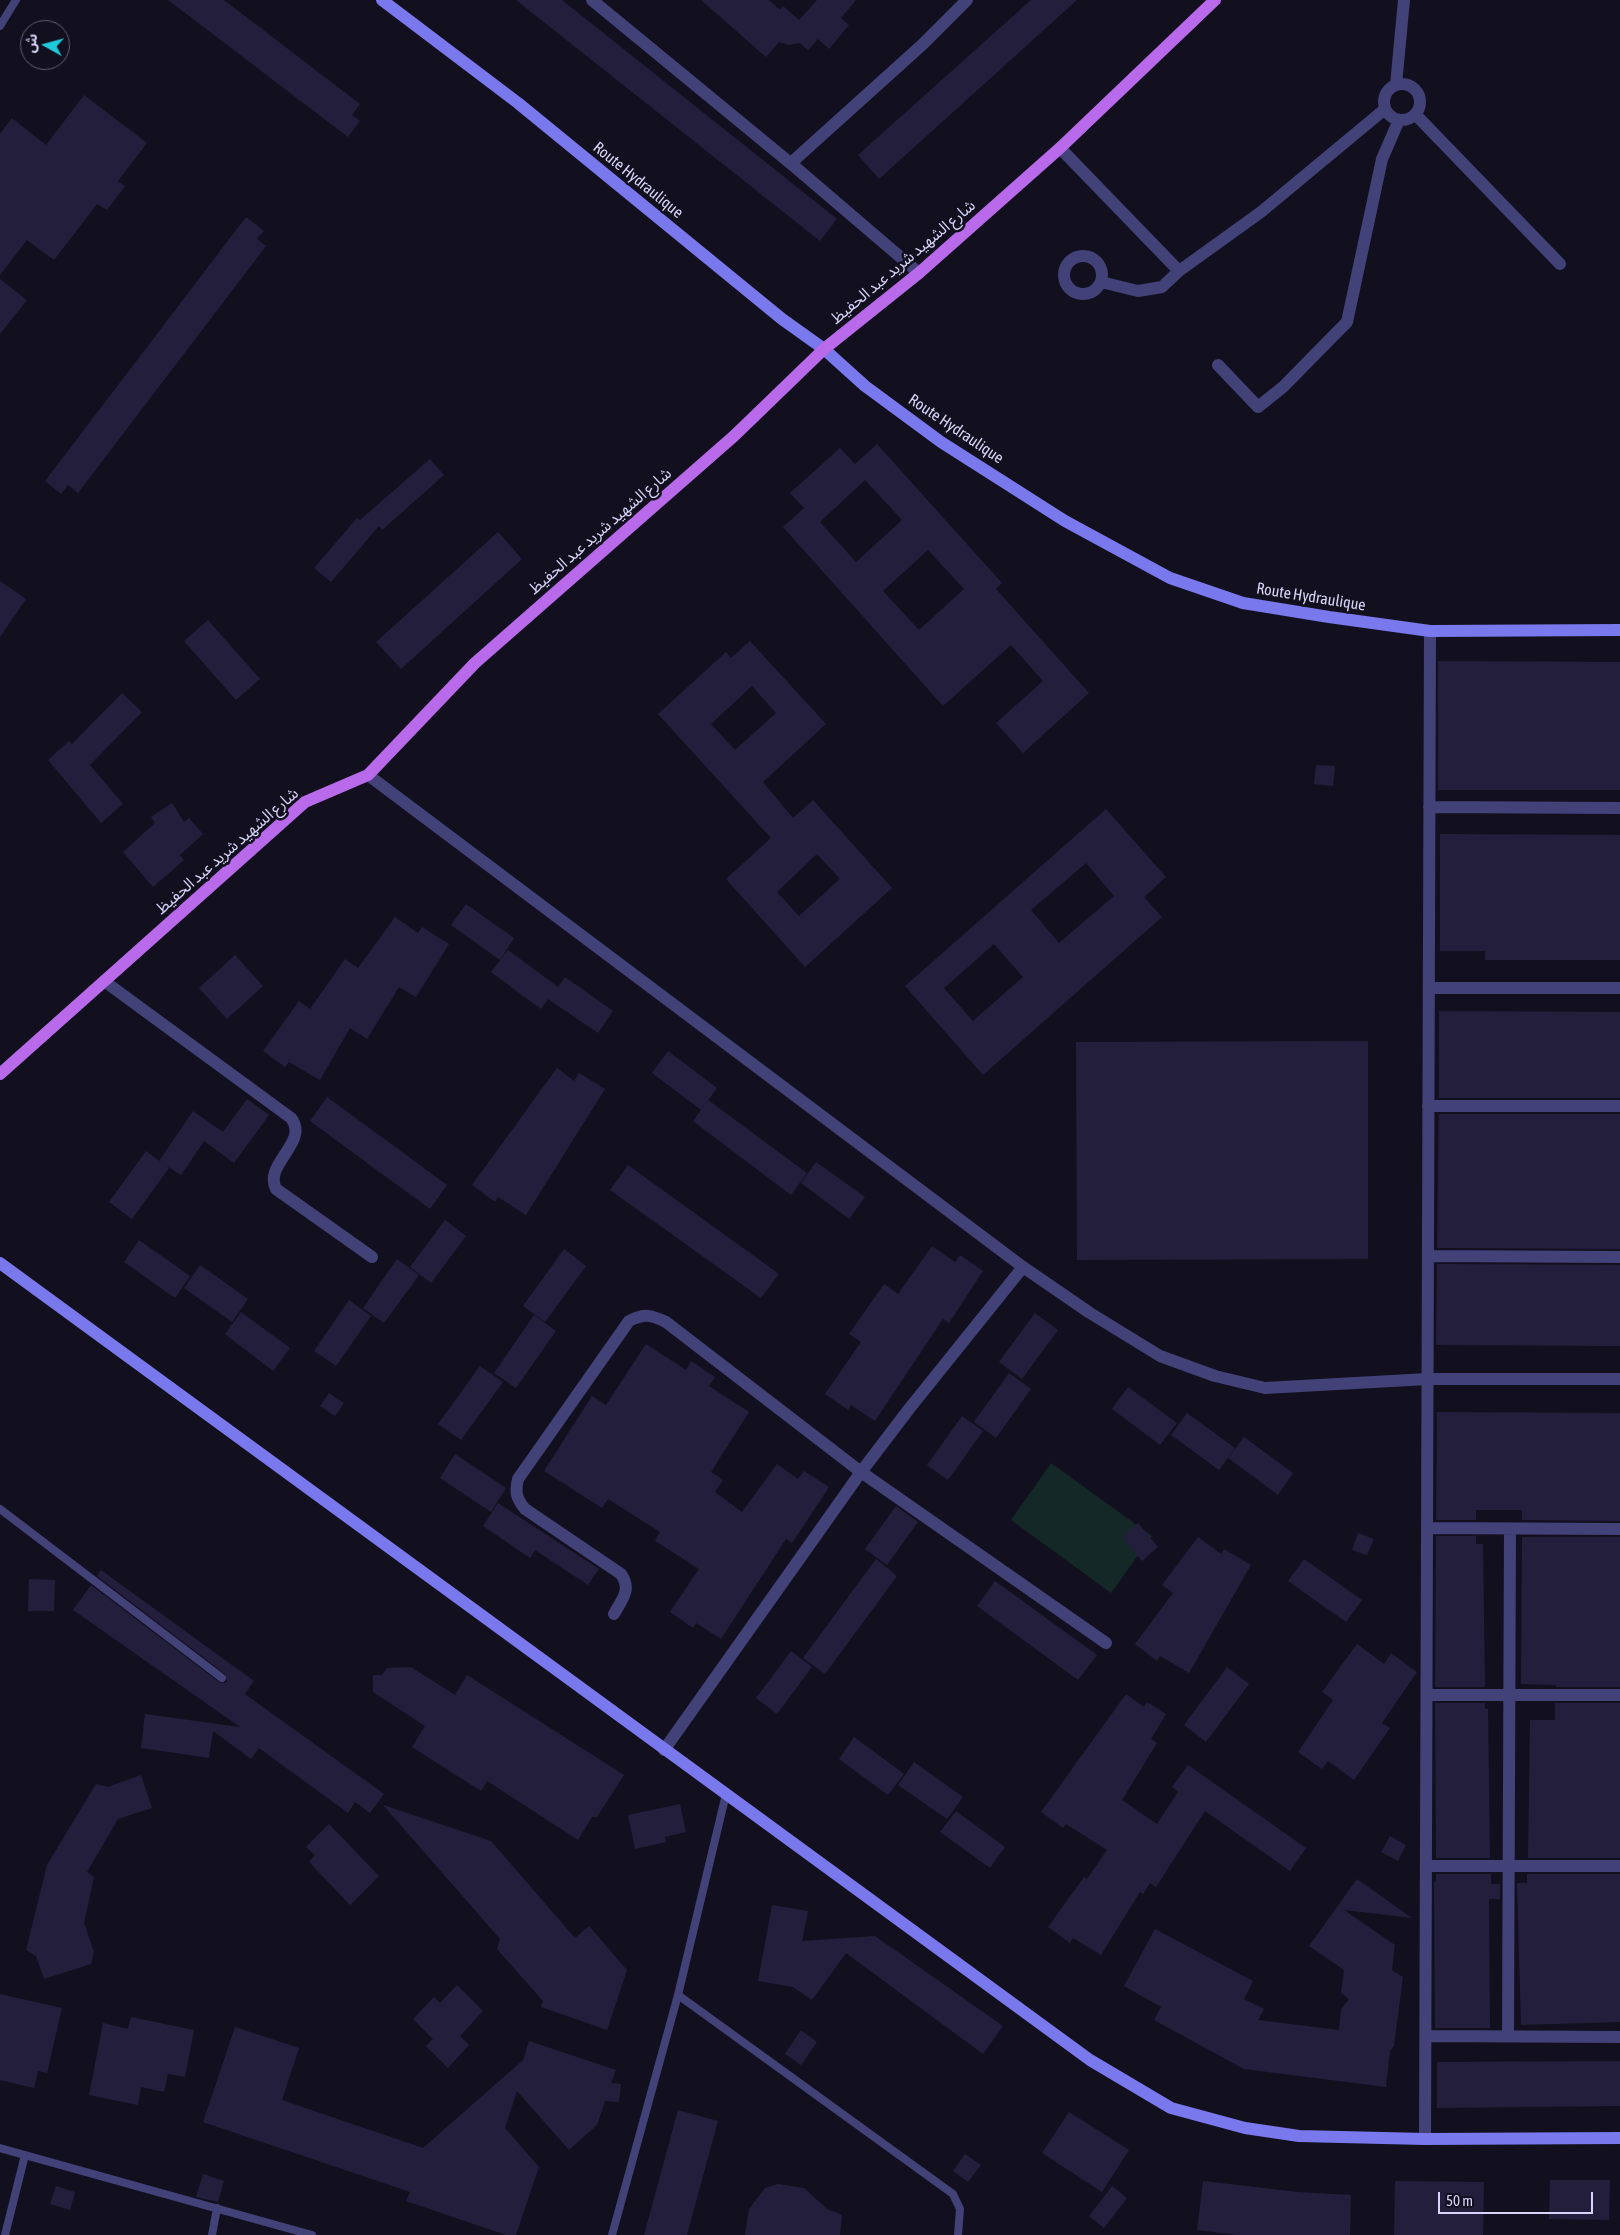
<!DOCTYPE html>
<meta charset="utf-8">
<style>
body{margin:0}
#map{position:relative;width:1620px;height:2235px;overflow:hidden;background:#12101f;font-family:"Asap Condensed","Noto Sans Arabic",sans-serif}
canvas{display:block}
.north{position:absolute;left:20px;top:20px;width:50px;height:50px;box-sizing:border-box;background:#12101f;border:1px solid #615e76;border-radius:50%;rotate:277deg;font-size:14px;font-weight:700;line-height:20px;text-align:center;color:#d8d4f9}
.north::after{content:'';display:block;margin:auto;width:18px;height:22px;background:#1fcada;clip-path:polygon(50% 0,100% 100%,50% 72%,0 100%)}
.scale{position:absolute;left:1438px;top:2192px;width:155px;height:22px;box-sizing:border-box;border:2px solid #d8d4f9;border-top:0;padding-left:6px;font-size:15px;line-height:18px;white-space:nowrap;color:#d8d4f9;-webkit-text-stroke:4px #12101f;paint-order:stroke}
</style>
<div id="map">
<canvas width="1620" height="2235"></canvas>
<div class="north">ش</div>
<div class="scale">50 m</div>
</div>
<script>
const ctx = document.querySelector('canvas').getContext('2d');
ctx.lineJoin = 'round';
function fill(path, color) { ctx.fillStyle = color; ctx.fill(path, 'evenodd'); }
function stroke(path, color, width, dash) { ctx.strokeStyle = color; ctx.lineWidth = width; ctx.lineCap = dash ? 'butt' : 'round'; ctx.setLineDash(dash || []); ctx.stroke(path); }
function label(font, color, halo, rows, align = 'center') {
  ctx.font = font + ' "Asap Condensed","Noto Sans Arabic",sans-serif'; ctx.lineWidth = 5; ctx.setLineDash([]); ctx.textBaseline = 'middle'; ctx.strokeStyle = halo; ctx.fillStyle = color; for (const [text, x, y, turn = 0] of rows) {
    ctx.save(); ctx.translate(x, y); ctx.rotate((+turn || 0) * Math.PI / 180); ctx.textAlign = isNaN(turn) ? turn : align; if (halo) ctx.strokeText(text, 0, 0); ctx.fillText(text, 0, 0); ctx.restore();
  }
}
fill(new Path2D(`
 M1051,1463L1152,1536L1111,1593L1011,1520Z`), '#142827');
fill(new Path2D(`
 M168,0H224L360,104L352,115L360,121L348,137Z
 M516,0H562L837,219L820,241Z
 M701,0H769L780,10L783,6L799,20L817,0H856L841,18L849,25L829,49L818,39L808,50L800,43L789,45L779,42L766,57Z
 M1031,0H1077L879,179L858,155Z
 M84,95L147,143L118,181L125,186L107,210L97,204L54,260L27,240L0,275V134L12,118L46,145Z
 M246,217L264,231L257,239L266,246L78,493L68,485L61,494L45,481Z
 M0,279L27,300L0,334Z
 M877,444L1002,583L996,589L1089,693L1023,753L996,723L1043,681L1011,645L943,706L783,527L804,508L790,493L840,448L855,464ZM865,480L902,520L856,562L820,522ZM928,550L964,589L919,630L883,591Z
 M430,459L444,475L382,530L379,526L331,582L314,568L357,518L360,520Z
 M498,532L522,559L401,669L376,642Z
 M0,581L26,599L0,637Z
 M208,620L260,679L236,700L184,641Z
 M750,641L826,724L763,782L793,818L813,800L892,888L805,967L726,879L771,838L658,714L726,652L731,658ZM752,686L776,713L735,750L711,724ZM817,854L840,879L799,916L777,892Z
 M1438,661L1620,662V790H1438Z
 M122,693L142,712L90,765L123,804L101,823L48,760L69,741L72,744Z
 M1316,765L1335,766L1333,786L1314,784Z
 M172,803L184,822L189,818L203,834L180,855L184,860L153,887L123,852L155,823L151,817Z
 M1106,809L1166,877L1144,897L1162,917L983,1075L905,986ZM1086,863L1114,896L1059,943L1031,910ZM994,944L1023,977L973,1021L944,988Z
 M1440,834L1620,835V960H1485V951H1440Z
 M466,904L514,938L500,960L451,925Z
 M395,917L418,933L422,927L449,944L416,997L399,987L367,1039L350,1028L320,1080L289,1062L285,1067L263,1051L299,1001L310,1009L345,959L358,968Z
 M508,950L558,987L565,977L613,1011L598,1033L548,999L541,1009L491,972Z
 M235,955L263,986L227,1019L199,988Z
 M1439,1011L1620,1012V1098H1439Z
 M1368,1041V1259L1077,1260L1076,1042Z
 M668,1051L717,1088L701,1110L652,1073Z
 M557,1068L574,1081L579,1073L605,1089L526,1215L498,1197L495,1202L472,1185Z
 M327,1097L447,1185L430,1209L310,1121Z
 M247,1099L269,1115L234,1163L204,1141L181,1175L159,1161L193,1111L223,1132Z
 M708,1100L807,1173L791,1195L693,1121Z
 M1439,1114H1620V1249L1437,1248Z
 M146,1151L169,1168L132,1219L109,1202Z
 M816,1162L865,1197L849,1219L801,1183Z
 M628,1165L779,1274L761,1298L610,1190Z
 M445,1220L466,1236L431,1283L410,1267Z
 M139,1240L190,1276L175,1298L124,1262Z
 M932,1246L955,1262L960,1255L983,1271L949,1323L943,1319L875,1421L851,1405L848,1410L825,1394L861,1342L849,1334L884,1284L898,1294Z
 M564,1249L586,1266L545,1322L523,1306Z
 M397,1259L419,1275L384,1323L363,1308Z
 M1437,1264L1620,1265V1346L1436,1345Z
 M200,1265L248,1299L232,1322L184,1288Z
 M349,1300L371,1316L336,1366L314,1351Z
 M241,1312L290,1348L273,1371L225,1334Z
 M1035,1313L1058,1330L1022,1379L999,1362Z
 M534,1315L556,1331L516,1388L494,1373Z
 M646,1344L686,1370L691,1361L715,1377L709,1386L749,1412L711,1472L723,1480L715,1492L742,1512L777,1464L798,1479L804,1471L829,1487L792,1543L786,1539L721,1639L696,1623L693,1628L670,1612L699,1569L655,1541L660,1532L608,1499L602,1508L544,1471L592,1396L606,1405Z
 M480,1366L503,1382L461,1440L438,1424Z
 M1009,1373L1031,1389L996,1438L974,1422Z
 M1128,1387L1177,1423L1160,1445L1112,1409Z
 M329,1393L344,1403L335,1416L320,1406Z
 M1437,1412L1620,1413V1521L1522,1520V1510H1476V1520H1436Z
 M1187,1413L1235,1448L1219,1470L1171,1435Z
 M962,1416L983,1431L948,1480L927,1465Z
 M1244,1437L1293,1473L1278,1495L1228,1458Z
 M455,1454L506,1488L491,1512L440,1478Z
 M498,1503L599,1569L588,1585L535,1550L530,1558L483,1526Z
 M896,1506L918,1522L887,1565L865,1549Z
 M1138,1523L1158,1547L1142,1561L1122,1537Z
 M1358,1533L1374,1539L1367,1555L1352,1550Z
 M1436,1536H1476V1544H1483L1485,1687H1435Z
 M1198,1537L1221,1554L1224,1549L1251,1565L1189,1673L1160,1656L1157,1661L1135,1644L1173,1593L1162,1585Z
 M1522,1537H1620V1687H1556V1685L1521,1684Z
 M876,1559L897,1576L825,1674L803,1658Z
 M1304,1559L1362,1600L1346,1622L1288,1581Z
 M101,1570L254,1681L245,1694L384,1794L370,1813L355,1802L348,1813L259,1748L251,1759L213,1731L209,1758L141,1748L145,1714L240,1727L73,1610L91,1585L219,1682L224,1683L227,1681L225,1674L97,1576Z
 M29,1579L55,1580L54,1611H28Z
 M995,1581L1097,1655L1078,1680L977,1606Z
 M1357,1644L1384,1664L1391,1653L1417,1672L1382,1723L1390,1728L1354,1780L1328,1761L1322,1769L1298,1752L1333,1700L1322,1692Z
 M791,1651L812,1667L777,1714L756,1698Z
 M411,1667L455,1695L467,1675L624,1775L597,1817H592L578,1840L487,1781L481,1791L412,1747L425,1726L373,1692V1675H382L387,1668Z
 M1227,1667L1249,1684L1206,1742L1184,1725Z
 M1126,1694L1144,1707L1147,1702L1166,1714L1151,1739L1157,1743L1122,1800L1157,1824L1178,1792L1172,1787L1188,1765L1306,1848L1290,1871L1205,1811L1156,1887L1150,1883L1143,1894L1140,1892L1101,1955L1073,1938L1070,1943L1048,1927L1084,1877L1087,1879L1107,1850L1066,1824L1063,1828L1041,1812Z
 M1435,1703H1485V1709H1488L1490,1858H1436Z
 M1555,1703H1620V1858H1528L1530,1720H1555Z
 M854,1737L904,1774L888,1795L839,1759Z
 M914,1762L963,1797L947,1819L898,1785Z
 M141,1775L152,1808L118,1819L87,1872L94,1877L84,1923L94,1952L91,1964L44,1979L36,1956L26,1950L47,1865L96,1784L108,1787Z
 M680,1804L686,1832L665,1837L666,1842L635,1849L628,1815Z
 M383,1805L491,1841L575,1938L589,1926L627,1970L607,2030L541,2007L543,2001L497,1949L500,1939Z
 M956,1811L1005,1847L990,1868L940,1832Z
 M329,1824L379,1876L350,1905L309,1862L315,1855L306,1847Z
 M1390,1836L1406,1845L1398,1861L1381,1852Z
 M1436,1874H1491V1884H1500V1899H1489L1490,2028H1435L1434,1882H1436Z
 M1527,1874H1620V2022L1521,2025L1517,1883H1527Z
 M1357,1879L1412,1918L1344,1910L1395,1945L1392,1970L1403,1977L1394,2046L1390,2051L1386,2087L1244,2069L1154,2020L1161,2007L1124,1986L1155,1929L1253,1981L1244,1999L1264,2009L1258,2020L1339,2030L1341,2009L1349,1999L1341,1993L1344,1970L1309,1946Z
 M772,1905L808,1911L802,1941L875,1936L1003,2026L983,2054L846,1953L812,2000L793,1987L758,1981Z
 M457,1985L483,2011L460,2036L469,2045L448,2068L426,2046L433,2039L413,2019L434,1997L440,2003Z
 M0,1994L62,2008L47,2073L38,2071L34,2088L0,2080Z
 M131,2017L194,2030L185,2077L168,2074L164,2092L141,2087L138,2105L89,2095L103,2023L128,2029Z
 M235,2027L299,2048L282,2100L423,2148L523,2060L529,2041L616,2070L611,2083L621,2084L619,2102L605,2101L597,2125L569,2150L517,2091L505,2128L539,2167L516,2235H506L406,2201L410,2192L203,2122Z
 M801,2030L817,2042L801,2065L785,2054Z
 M1620,2061V2106L1437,2108V2062Z
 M678,2110L718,2121L687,2235H644Z
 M1069,2112L1129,2150L1102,2192L1042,2153Z
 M965,2154L981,2165L968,2182L953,2171Z
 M203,2174L224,2181L218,2202L196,2197Z
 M1550,2180H1610L1609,2220L1549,2219Z
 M1203,2181L1298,2192L1351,2195L1350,2235H1237L1197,2230Z
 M1395,2181L1484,2182L1483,2235H1394Z
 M778,2184L804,2188L827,2209L842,2215L840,2235H745L749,2209L765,2188Z
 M56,2186L75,2192L70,2210L50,2204Z
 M1112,2186L1127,2198L1104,2228L1089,2216Z`), '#241e3d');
stroke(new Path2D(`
 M0,26L16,0
 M0,1509L222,1678
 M678,1995L953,2194L960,2209L958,2235
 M0,2148L312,2235
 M5,2235L25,2155
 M212,2235L217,2208
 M612,2235L678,1995L726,1794`), '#424178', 8);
stroke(new Path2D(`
 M592,0L795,167L919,273
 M1384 102a18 18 0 1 1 36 0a18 18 0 1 1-36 0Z
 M1396,85L1404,0
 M1415,114L1560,264
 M1060,148L1179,271L1261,212L1385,109
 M791,163L923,44L967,0
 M1064 275a19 19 0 1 1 38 0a19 19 0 1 1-38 0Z
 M1101,282L1138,291L1162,287L1179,271
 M1218,365L1258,407L1283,387L1347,322L1382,159L1399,120
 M1429,807L1620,808
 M104,981L291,1118C310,1142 263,1164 276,1189L372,1257
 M1429,988H1620
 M1428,1106H1620
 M1428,1256L1620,1257
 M1427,1528L1620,1529
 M614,1614C622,1599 632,1590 621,1574L525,1509C516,1498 515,1492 518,1479L629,1321C645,1313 651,1315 666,1322L861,1472L1106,1643
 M1427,1695H1620
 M664,1750L861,1472L909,1409L1023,1267
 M1426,1866H1620
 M1426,2036L1620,2037
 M1508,2036L1510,1529
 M1425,2139L1430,631`), '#424178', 12);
stroke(new Path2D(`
 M368,775L1023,1267L1090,1313L1160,1356L1215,1376L1265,1388L1428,1379H1620`), '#424178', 12);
stroke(new Path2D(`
 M382,0L518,103L782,319L824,349L865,386L941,442L1065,521L1170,578L1243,603L1329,617L1430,631L1620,630
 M0,1263L1090,2060L1171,2108L1245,2128L1299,2136L1425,2139L1620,2138`), '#7978ec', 12);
stroke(new Path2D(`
 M0,1074L305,802L368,775L475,663L734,436L824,349L919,273L1060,148L1215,0`), '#b86aea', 12);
label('16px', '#d8d4f9', '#12101f', [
 ["Route Hydraulique",638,180,39],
 ["شارع الشهيد شريد عبد الحفيظ",903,262,-40],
 ["Route Hydraulique",956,429,34],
 ["شارع الشهيد شريد عبد الحفيظ",600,531,-41],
 ["Route Hydraulique",1311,597,9],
 ["شارع الشهيد شريد عبد الحفيظ",227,851,-41]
]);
</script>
